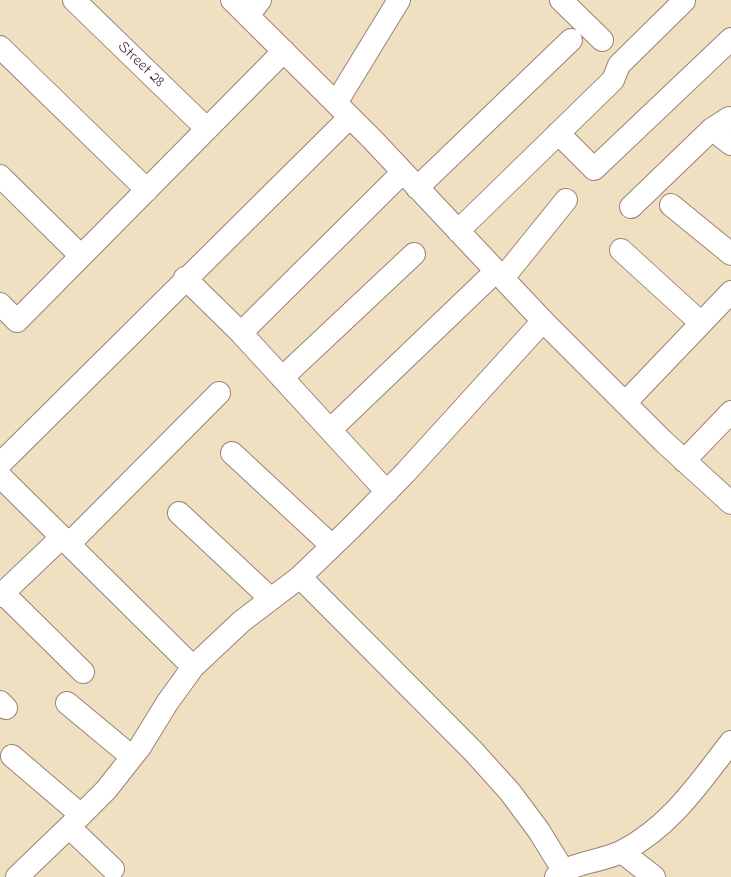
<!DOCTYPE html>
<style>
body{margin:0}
canvas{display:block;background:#f0e0c2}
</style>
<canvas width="731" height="877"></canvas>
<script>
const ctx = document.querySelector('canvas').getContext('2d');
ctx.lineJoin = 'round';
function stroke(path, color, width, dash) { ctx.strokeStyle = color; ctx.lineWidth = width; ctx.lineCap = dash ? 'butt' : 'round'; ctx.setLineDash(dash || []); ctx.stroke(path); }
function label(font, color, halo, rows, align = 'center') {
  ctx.font = font + ' "Indie Flower",sans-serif'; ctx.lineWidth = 3.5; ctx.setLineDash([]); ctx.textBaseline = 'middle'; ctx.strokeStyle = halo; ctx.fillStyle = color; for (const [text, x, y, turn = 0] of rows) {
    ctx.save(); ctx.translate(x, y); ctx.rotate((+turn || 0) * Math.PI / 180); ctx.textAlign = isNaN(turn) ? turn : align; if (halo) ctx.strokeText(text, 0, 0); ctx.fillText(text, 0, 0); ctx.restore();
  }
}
const minor = new Path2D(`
 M74,0L207,129
 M232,0L372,139L543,321L663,441L731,503
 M561,0L602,40
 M248,16L260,0
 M0,47L147,190
 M336,103L399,0
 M712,129L731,144
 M558,133L594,169L731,39
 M0,176L81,256
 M417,188L571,40
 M671,205L731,254
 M631,207L712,129L729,118
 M458,231L613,80L619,65L684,1
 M621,250L701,323
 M185,278L241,333L387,492
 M503,278L566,200
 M0,304L17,321L284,51
 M241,333L403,172
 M282,378L414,254
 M625,403L731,292
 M330,430L496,271
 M232,453L332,546
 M684,461L731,412
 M0,464L350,117
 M0,476L193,667
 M179,513L271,599
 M69,544L219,393
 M300,577L473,751L510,792L539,831L563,870
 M3,593L83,672
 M0,596L62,537
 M0,702L6,708
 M67,703L132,757
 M12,756L81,815
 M69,827L106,790L140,747L167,703L193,667L242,621L300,577L352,527L406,472L543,321
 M622,852L654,877
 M17,877L69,827L113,869
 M556,877C574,861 602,862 623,851C671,826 699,783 731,742`);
stroke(minor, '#9d8076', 24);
stroke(minor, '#fff', 22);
label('16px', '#4a1f2b', '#fff', [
 ["Street 28",140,65,44]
]);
</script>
